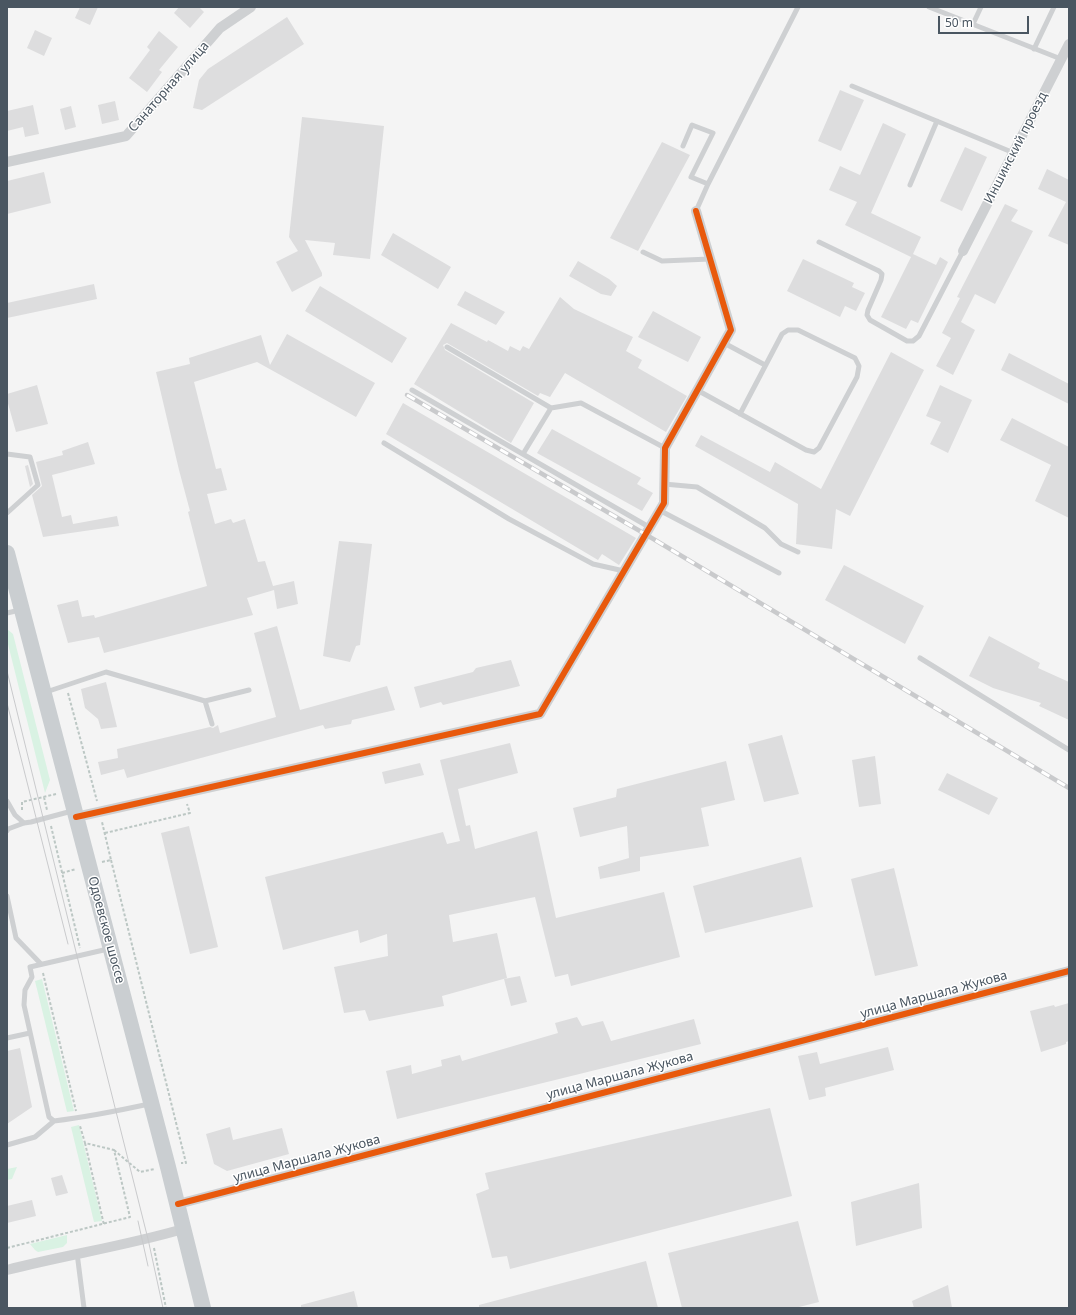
<!DOCTYPE html>
<meta charset="utf-8">
<style>
body{margin:0}
#map{position:relative;width:1076px;height:1315px;overflow:hidden;background:#f4f4f4;font-family:"Noto Sans",sans-serif}
canvas{display:block}
.frame{position:absolute;inset:0;border:8px solid #4a5661;pointer-events:none}
.scale{position:absolute;left:938px;top:16px;width:91px;height:18px;box-sizing:border-box;border:2px solid #4a5661;border-top:0;padding-left:5px;font-size:12px;line-height:14px;white-space:nowrap;color:#4a5661;-webkit-text-stroke:3px #fff;paint-order:stroke}
</style>
<div id="map">
<canvas width="1076" height="1315"></canvas>
<div class="frame"></div>
<div class="scale">50 m</div>
</div>
<script>
const ctx = document.querySelector('canvas').getContext('2d');
ctx.lineJoin = 'round';
function fill(path, color) { ctx.fillStyle = color; ctx.fill(path, 'evenodd'); }
function stroke(path, color, width, dash) { ctx.strokeStyle = color; ctx.lineWidth = width; ctx.lineCap = dash ? 'butt' : 'round'; ctx.setLineDash(dash || []); ctx.stroke(path); }
function label(font, color, halo, rows, align = 'center') {
  ctx.font = font + ' "Noto Sans",sans-serif'; ctx.lineWidth = 3; ctx.setLineDash([]); ctx.textBaseline = 'middle'; ctx.strokeStyle = halo; ctx.fillStyle = color; for (const [text, x, y, turn = 0] of rows) {
    ctx.save(); ctx.translate(x, y); ctx.rotate((+turn || 0) * Math.PI / 180); ctx.textAlign = isNaN(turn) ? turn : align; if (halo) ctx.strokeText(text, 0, 0); ctx.fillText(text, 0, 0); ctx.restore();
  }
}
fill(new Path2D(`
 M7,629L13,634L50,780L45,793L7,640Z
 M42,979L74,1111L67,1112L35,981Z
 M79,1125L102,1221L94,1222L71,1127Z
 M17,1167L12,1179L7,1180V1169Z
 M67,1235V1243L63,1247L38,1252L35,1250L30,1244Z`), '#d9f2e3');
fill(new Path2D(`
 M80,7H98L90,25L75,18Z
 M179,7H199L204,12L190,28L174,13Z
 M287,17L304,44L202,110L193,108L199,80L208,69Z
 M35,30L52,38L44,56L27,48Z
 M159,31L178,47L159,70L162,72L147,92L129,78L150,50L147,47Z
 M840,90L864,100L841,151L818,141Z
 M115,101L119,120L102,124L98,105Z
 M33,105L39,134L25,137L23,127L7,131V111Z
 M71,106L76,127L65,130L60,109Z
 M302,117L384,126L370,259L333,255L335,243L305,240L322,273V276L292,292L276,262L298,251L289,237Z
 M883,123L906,134L871,213L921,237L913,254L936,265L940,257L948,262L918,323L911,320L906,329L881,317L911,257L845,225L857,202L829,190L840,166L860,175Z
 M662,142L690,155L638,251L610,238Z
 M965,147L987,157L962,211L940,201Z
 M1047,169L1069,180V245L1048,236L1066,202L1038,189Z
 M44,172L51,203L7,214V181Z
 M1005,204L1018,210L1011,221L1033,231L995,304L975,294L961,322L975,330L953,375L936,366L951,338L942,333L960,298L957,297Z
 M393,233L451,267L438,289L381,255Z
 M803,259L854,283L852,287L865,293L856,311L845,306L840,317L787,291Z
 M578,261L609,279L617,286L611,296L601,294L569,276Z
 M94,284L97,299L7,318V303Z
 M320,286L407,338L392,363L305,311Z
 M465,291L505,312L496,325L457,305Z
 M560,297L574,309L633,337L626,351L642,360L638,368L687,396L666,432L565,373L550,397L540,393L538,396L447,343L443,345L445,350L534,403L511,443L414,384L451,323L487,342L488,340L508,351L510,346L520,351L523,346L529,349Z
 M653,311L701,337L688,362L638,337Z
 M287,334L375,383L356,417L257,362L194,382L216,469L221,468L227,490L207,494L215,524L231,519L233,523L245,519L258,562L265,561L273,586L294,581L298,604L277,609L274,590L247,598L253,615L104,653L99,637L68,643L57,605L78,600L82,617L94,615L95,618L207,586L188,512L190,511L179,470L156,372L190,364L189,358L261,335L270,365Z
 M891,352L924,370L850,516L836,509L832,549L796,544L798,504L695,446L701,435L770,472L775,462L821,489Z
 M1009,353L1069,384V404L1001,370Z
 M37,385L48,424L16,432L7,400V394Z
 M940,385L972,400L948,453L930,444L941,422L926,416Z
 M403,403L636,538L619,565L602,554L598,560L386,434Z
 M1012,418L1069,447V518L1035,501L1051,465L1000,440Z
 M552,429L641,478L637,484L653,493L642,511L537,453Z
 M88,442L95,464L52,475L62,517L71,515L73,524L117,516L119,526L43,537L32,495L42,486L36,462L63,455L62,451Z
 M28,465L33,484L30,487L25,466Z
 M339,541L372,544L360,645L356,646L350,662L323,656Z
 M844,565L924,606L905,644L825,600Z
 M277,626L300,710L387,686L395,710L352,720L351,724L325,729L323,725L127,778L124,769L101,775L98,762L118,758L117,749L210,727L213,728L218,725L220,733L276,717L254,633Z
 M989,636L1040,663L1038,668L1069,682V720L1039,706L1041,703L993,688L969,676Z
 M511,660L520,686L443,705L441,702L420,708L414,687L473,672L476,668Z
 M106,682L117,727L101,729L98,719L85,708L81,689Z
 M782,735L799,794L764,802L748,744Z
 M510,743L518,773L458,789L466,826L470,825L475,849L537,831L556,918L664,892L680,957L571,986L568,974L555,977L535,897L449,915L453,942L497,933L507,978L442,996L444,1006L369,1021L365,1010L344,1013L334,967L388,956L387,934L360,943L358,930L283,950L265,877L443,832L447,844L460,841L440,760Z
 M875,756L881,804L859,807L852,760Z
 M726,761L735,800L701,808L709,846L640,857V871L600,879L598,867L629,858L627,826L580,837L573,808L616,797L617,789Z
 M420,763L424,775L385,784L382,772Z
 M947,773L998,798L989,815L938,790Z
 M189,826L218,947L190,954L161,833Z
 M801,857L813,907L705,933L693,886Z
 M894,868L918,966L875,976L851,879Z
 M520,976L527,1002L511,1006L504,979Z
 M1069,1003V1041L1066,1042V1044L1041,1052L1030,1011L1054,1005L1055,1007Z
 M577,1017L582,1026L603,1021L611,1041L694,1019L701,1044L397,1119L386,1071L411,1065L412,1074L442,1066L441,1060L460,1055L462,1061L558,1033L555,1023Z
 M888,1047L894,1070L825,1088L826,1096L809,1100L798,1056L817,1052L820,1064Z
 M20,1048L32,1107L7,1124V1051Z
 M770,1108L792,1196L510,1269L507,1256L492,1258L476,1194L489,1189L485,1173Z
 M230,1127L233,1140L282,1128L289,1154L227,1171L214,1164L206,1134Z
 M62,1175L68,1193L56,1196L51,1178Z
 M919,1183L922,1228L856,1246L851,1202Z
 M32,1200L36,1216L7,1223V1206Z
 M798,1221L819,1302L795,1308H682L668,1253Z
 M646,1261L658,1308H479V1305Z
 M948,1285L952,1308H914L912,1301Z
 M354,1291L358,1308H301V1305Z`), '#ddddde');
stroke(new Path2D(`
 M68,693L97,801
 M44,797L47,810
 M22,810V802L56,794
 M51,826L80,948
 M105,833L190,813L187,804
 M111,860L186,1163H181
 M102,862L111,860L102,822
 M62,873L76,869
 M43,973L76,1111
 M85,1143L104,1225
 M114,1150L140,1172L155,1169
 M7,1248L130,1217L114,1150L85,1143L80,1126
 M154,1248L166,1308`), '#bcc7c4', 2, [3, 2]);
stroke(new Path2D(`
 M929,7L1061,59
 M973,24L981,7
 M1034,49L1054,7
 M852,86L1014,153
 M683,146L692,125L713,133L691,177L708,184L696,211
 M708,184L798,7
 M910,185L937,121
 M819,242L879,271L882,274L881,280L868,310L867,315L870,320L907,341H913L919,336L963,251
 M643,252L662,261L710,259
 M724,343L765,365
 M447,347L551,408
 M412,390L649,527
 M697,390L806,450L814,452L819,448L857,377L859,366L855,358L798,330H788L782,334L740,414
 M384,443L509,519L593,564L624,571
 M7,454L30,457L38,485L7,513
 M523,454L551,408L581,403L665,448
 M664,484L697,487L765,528L781,544L798,552
 M659,510L779,573
 M7,613L20,610
 M920,658L1069,750
 M46,692L106,672L205,701L212,724
 M205,701L249,690
 M7,801L15,815L24,823
 M7,831L8,829L24,823L31,822L72,811
 M7,896L16,938L41,964
 M108,949L30,967L32,977L25,990L24,1005L49,1117L54,1121C86,1117 117,1111 149,1104
 M7,1038L30,1033
 M7,1145L35,1137L54,1121
 M77,1253L84,1308`), '#ced0d2', 5);
stroke(new Path2D(`
 M7,162L126,136L220,28L251,7
 M963,251L1069,44
 M76,817L540,714L664,503L665,448L731,330L696,211
 M178,1204L1069,971
 M7,1270C65,1255 125,1246 183,1229`), '#ced0d2', 10);
stroke(new Path2D(`
 M7,553L168,1167L203,1308`), '#caced1', 16);
stroke(new Path2D(`
 M7,671L77,956L148,1239L163,1308
 M7,703L68,944
 M138,1221L148,1266`), '#c9cacc', 1);
const rail = new Path2D(`
 M407,395L645,534L1069,788`);
stroke(rail, '#c9cacc', 4.5);
stroke(rail, '#fff', 3, [9]);
stroke(new Path2D(`
 M76,817L540,714L664,503L665,448L731,330L696,211
 M178,1204L1069,971`), '#e8590c', 6);
label('13px', '#4a5661', '#fff', [
 ["Санаторная улица",169,87,-49],
 ["Иншинский проезд",1016,148,-63],
 ["Одоевское шоссе",106,930,75],
 ["улица Маршала Жукова",934,995,-15],
 ["улица Маршала Жукова",620,1076,-15],
 ["улица Маршала Жукова",307,1159,-15]
]);
</script>
